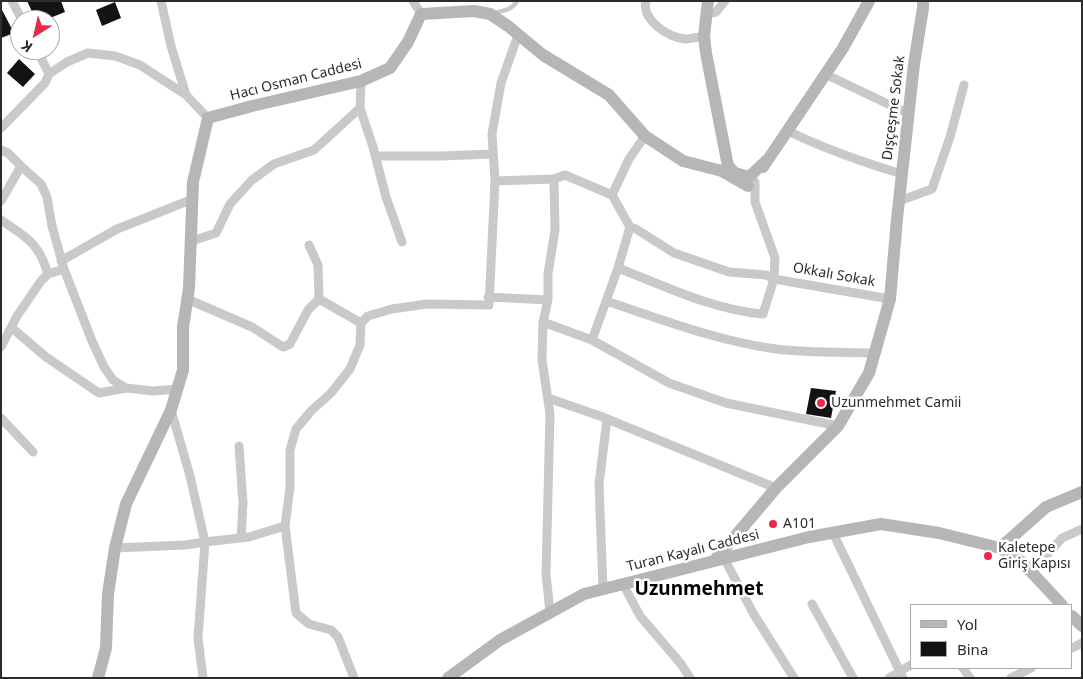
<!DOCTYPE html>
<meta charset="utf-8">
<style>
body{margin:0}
#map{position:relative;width:1083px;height:679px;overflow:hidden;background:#fff;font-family:"Noto Sans",sans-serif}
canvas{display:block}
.frame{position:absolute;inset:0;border:2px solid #2c2c2c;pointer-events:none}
.legend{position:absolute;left:910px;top:604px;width:162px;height:65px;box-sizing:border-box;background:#fff;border:1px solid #ababab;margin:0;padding:6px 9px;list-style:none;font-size:15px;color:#2c2c2c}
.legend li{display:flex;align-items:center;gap:10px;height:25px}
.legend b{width:25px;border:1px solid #ababab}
.north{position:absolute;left:10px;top:10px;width:50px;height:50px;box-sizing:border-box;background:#fff;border:1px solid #ababab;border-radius:50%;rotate:215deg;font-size:14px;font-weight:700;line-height:20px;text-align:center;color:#2c2c2c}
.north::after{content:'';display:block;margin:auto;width:18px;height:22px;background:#e8294a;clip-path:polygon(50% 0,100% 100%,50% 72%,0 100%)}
</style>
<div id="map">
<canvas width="1083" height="679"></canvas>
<div class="frame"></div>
<ul class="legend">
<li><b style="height:6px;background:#b6b6b6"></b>Yol</li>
<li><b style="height:14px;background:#131313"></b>Bina</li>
</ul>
<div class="north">K</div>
</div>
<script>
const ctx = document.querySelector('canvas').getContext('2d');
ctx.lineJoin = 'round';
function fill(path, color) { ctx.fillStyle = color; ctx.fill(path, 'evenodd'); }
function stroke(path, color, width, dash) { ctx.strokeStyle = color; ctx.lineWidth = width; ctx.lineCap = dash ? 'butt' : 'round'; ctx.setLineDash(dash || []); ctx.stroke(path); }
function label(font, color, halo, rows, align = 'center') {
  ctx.font = font + ' "Noto Sans",sans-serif'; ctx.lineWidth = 5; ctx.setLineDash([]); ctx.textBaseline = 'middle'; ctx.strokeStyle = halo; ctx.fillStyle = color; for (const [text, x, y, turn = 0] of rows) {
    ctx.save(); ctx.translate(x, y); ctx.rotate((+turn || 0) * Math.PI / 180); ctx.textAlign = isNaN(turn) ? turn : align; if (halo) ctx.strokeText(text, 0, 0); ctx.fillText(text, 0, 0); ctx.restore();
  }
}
fill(new Path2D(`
 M27,1H61L65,12L45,20H36Z
 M115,2L121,18L102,26L96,10Z
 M1,8L14,33L1,38Z
 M19,59L35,74L23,87L7,73Z
 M811,388L836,391L831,418L806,414Z`), '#131313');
stroke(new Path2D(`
 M494,13C504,10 511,11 517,1`), '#c9c9c9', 4.5);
stroke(new Path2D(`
 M12,1L22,20
 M413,1L421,14
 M646,1C641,20 668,37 685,39C691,39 698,37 704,36
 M707,14L716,12L725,1
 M37,50L49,74
 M825,74L909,114
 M361,81L360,108L373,147L386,197L402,242
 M186,95L208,118
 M1,128L45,83L49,74L67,62L88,53L115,56L140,65L186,95L171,46L161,1
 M788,131C825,149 862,162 902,174
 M645,136L629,159L612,195L630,227L636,229L674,253L729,272L766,275L774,279L890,299
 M1,150L8,153L21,166L1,201
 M375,156H441L493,154
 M554,179L565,175L612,195
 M495,181L554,179L555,230L548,274V300L543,322L542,360L550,414L546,574L550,612
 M899,201L932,189L950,137L964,85
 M1,220C27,238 39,243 48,274
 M192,241L216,233L230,204L252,180L274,164L314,150L360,108
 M61,261L117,229L193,199
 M618,268C665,286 713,310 763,314L774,279L775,258L755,202V182
 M64,269L92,341L104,367L113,380L126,388L153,391L178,389
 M488,297L548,300
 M187,299L252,327L283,347L290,344L308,310L319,299L318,265L309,245
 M319,299L361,323
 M606,301C661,319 717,341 776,349C807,353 843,352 875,353
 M543,322L592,340L669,383L726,403L838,426
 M12,328L46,357L99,393L126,388
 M592,340L618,268L630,227
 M1,347L17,316L41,281L48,274L64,269L52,226L47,197L41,184L21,166
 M548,398L600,416L776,488
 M171,410L190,476L205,542L249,537L285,526L290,487V450L296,429L312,410L331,393L350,369L360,345L361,323L368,316L392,309L427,304L489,305L495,181L492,134L501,83L518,35
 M1,418L33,452
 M239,446L243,503L241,538
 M285,526L296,613L309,624L331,630L338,637L354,678
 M833,533L903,678
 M115,548L185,545L205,542L198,638L203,678
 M724,558L753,613L794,678
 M1032,572L1062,538L1082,529
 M623,584L640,616L681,664L690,678
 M603,589L599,484L607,419
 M812,604L853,678
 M1072,648L1082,643
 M963,668L970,678
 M889,678L912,664
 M1011,678L1031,668`), '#c9c9c9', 9);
stroke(new Path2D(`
 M708,1L704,36L706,53L728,166L735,173L749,177L767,160
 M763,167L843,48L869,1
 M1000,548L1046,507L1082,492
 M715,560L776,488L838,426L869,373L890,299L897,219L914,64L923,8V1
 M1072,616L1082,626
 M98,678L106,648L108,594L115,548L126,504L171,410L183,370V327L189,288L193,182L208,118L252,106L361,81L390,68L408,42L421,14L474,11L490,14L508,26L543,55L609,95L645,136L683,161L722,171L748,186
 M448,678L500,640L584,594L809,537L881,524L939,533L1000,548L1022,562L1062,605`), '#b6b6b6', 12);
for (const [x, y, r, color] of [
 [821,403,5,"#e8294a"],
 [773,524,5,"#e8294a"],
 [988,556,5,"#e8294a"]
]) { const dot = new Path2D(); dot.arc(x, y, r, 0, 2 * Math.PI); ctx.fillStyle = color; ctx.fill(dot); stroke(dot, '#fff', 2); }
label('14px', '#2c2c2c', '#fff', [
 ["Hacı Osman Caddesi",296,80,-14],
 ["Dışçeşme Sokak",894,108,-83],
 ["Okkalı Sokak",834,275,10],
 ["Turan Kayalı Caddesi",693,551,-14]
]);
label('14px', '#2c2c2c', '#fff', [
 ["Uzunmehmet Camii",831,403],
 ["A101",783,524],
 ["Kaletepe",998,548],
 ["Giriş Kapısı",998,564]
], 'left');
label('bold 19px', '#000', '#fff', [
 ["Uzunmehmet",699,590]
]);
</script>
